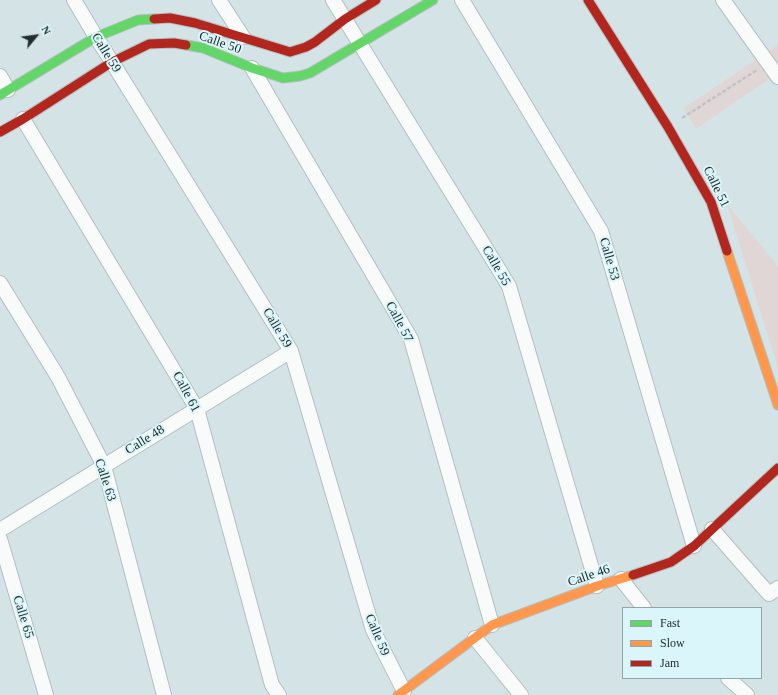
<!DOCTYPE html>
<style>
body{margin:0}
#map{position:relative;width:778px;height:695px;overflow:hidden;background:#d4e3e6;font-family:"Times New Roman",serif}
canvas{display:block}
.legend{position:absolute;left:622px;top:607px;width:140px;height:72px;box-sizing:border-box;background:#daf6fa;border:1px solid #90a6a9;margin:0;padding:5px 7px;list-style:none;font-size:12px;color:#222d2f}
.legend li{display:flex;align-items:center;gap:8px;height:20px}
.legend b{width:20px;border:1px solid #90a6a9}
.north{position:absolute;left:16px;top:16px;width:40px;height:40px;-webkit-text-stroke:3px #daf6fa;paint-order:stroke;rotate:61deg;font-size:11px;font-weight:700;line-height:16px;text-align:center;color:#222d2f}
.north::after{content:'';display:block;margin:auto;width:14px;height:18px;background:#222d2f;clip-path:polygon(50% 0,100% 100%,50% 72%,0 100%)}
</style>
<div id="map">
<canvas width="778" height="695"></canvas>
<ul class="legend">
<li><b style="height:5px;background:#63d668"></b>Fast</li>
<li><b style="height:5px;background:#ff974d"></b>Slow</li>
<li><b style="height:5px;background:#b3261e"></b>Jam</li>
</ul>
<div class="north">N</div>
</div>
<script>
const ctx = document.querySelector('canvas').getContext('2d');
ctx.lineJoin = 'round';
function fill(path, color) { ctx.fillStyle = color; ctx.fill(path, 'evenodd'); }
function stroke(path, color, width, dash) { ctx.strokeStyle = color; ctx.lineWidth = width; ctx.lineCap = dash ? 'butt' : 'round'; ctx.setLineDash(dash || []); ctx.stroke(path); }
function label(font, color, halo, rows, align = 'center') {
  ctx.font = font + ' "Times New Roman",serif'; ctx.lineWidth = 4; ctx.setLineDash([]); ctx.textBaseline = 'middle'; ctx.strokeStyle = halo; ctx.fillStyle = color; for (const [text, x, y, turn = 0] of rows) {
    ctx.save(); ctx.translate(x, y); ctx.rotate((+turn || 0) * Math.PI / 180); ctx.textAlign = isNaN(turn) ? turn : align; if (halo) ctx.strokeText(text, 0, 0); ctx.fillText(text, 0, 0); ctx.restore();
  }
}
fill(new Path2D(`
 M778,45V73L696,129L684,108Z
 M727,204L778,266V368Z`), '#e1d6d6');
const street = new Path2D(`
 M74,0L96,37L112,62L291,351L373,630L404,691
 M219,0L243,37
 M333,0L509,286L597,586
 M462,0L601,231L694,546
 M723,0L778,77
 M252,68L411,339L492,625
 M0,76L8,90
 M23,119L197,409L272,685L279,695
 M0,283L58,377L104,466L164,695
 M712,529L769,594L778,588
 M0,530L291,351
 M0,539L46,695
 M621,579L644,608
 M475,638L521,695
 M728,678L747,695`);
const fast = new Path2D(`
 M186,45L203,48L252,68L283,78L300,76L310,73L433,0
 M0,95L96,37L138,20L154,19`);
const slow = new Path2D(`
 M727,251L778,405
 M398,695L492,625L597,586L633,575`);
const jam = new Path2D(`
 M588,0L668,127L711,202L727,251
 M154,19L170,18L195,23L290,52L306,47L315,42L345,19L376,0
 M0,132L23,119L112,62L149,44L174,43L186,45
 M633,575L671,562L694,546L778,468`);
stroke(street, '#b3bfc1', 16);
stroke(fast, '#b3bfc1', 11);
stroke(slow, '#b3bfc1', 11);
stroke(jam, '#b3bfc1', 11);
stroke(new Path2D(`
 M682,118L757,70`), '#bfc4c4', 2.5, [4, 2]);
stroke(street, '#f9fbfb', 14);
stroke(fast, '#63d668', 9);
stroke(slow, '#ff974d', 9);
stroke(jam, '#b3261e', 9);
label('13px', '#222d2f', '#daf6fa', [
 ["Calle 50",220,43,19],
 ["Calle 59",106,53,58],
 ["Calle 51",716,187,64],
 ["Calle 53",609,259,74],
 ["Calle 55",496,266,60],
 ["Calle 57",399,322,62],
 ["Calle 59",277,328,59],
 ["Calle 61",186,392,62],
 ["Calle 48",145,440,-32],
 ["Calle 63",105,480,72],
 ["Calle 46",589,576,-19],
 ["Calle 65",23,617,73],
 ["Calle 59",377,635,67]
]);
</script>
